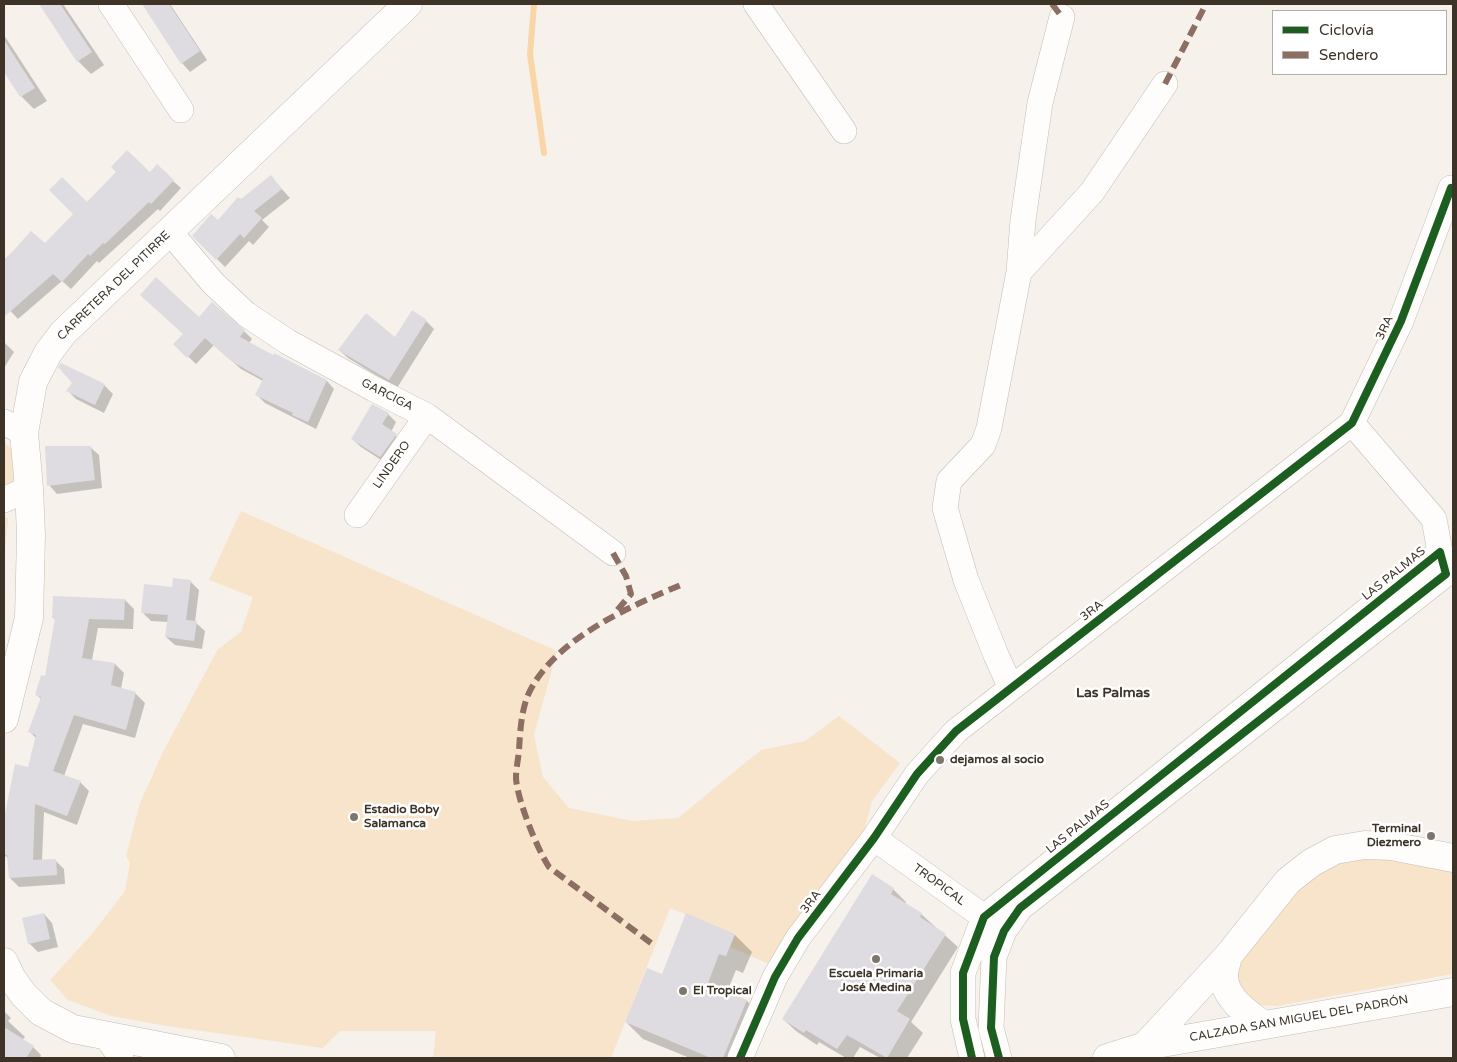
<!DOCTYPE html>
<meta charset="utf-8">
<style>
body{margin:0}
#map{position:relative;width:1457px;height:1062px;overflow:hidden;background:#f6f1eb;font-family:"Varela Round",sans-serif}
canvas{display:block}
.frame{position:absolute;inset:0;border:5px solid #3d3427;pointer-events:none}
.legend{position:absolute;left:1272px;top:10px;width:175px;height:65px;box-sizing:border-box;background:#fff;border:1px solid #b1aea9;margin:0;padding:6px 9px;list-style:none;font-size:15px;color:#3d3427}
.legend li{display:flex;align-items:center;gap:10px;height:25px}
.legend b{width:25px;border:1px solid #b1aea9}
</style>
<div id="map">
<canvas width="1457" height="1062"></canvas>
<div class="frame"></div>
<ul class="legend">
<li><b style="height:6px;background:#1b5e20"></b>Ciclovía</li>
<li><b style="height:6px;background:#8d6e63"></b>Sendero</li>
</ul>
</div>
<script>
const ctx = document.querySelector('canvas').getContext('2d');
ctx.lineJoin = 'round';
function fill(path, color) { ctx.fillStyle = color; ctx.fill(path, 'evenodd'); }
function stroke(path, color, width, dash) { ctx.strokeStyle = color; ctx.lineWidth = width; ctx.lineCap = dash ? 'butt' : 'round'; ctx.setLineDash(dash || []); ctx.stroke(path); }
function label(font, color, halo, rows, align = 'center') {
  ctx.font = font + ' "Varela Round",sans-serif'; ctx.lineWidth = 5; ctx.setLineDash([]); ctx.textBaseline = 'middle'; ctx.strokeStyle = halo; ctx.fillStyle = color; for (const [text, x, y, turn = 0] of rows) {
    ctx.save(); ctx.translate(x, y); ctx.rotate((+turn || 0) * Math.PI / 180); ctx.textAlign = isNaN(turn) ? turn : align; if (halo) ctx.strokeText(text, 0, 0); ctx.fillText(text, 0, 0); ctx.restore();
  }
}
fill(new Path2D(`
 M4,442L13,451L15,463L14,479L10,484L4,485Z
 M241,511L557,651L534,735L543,777L569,808L632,821L678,818L761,750L805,741L839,716L900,763L872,801L862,839L771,965L730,947L735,934L670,908L611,1058H433L436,1031H340L323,1048L167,1026L111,1016L68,1000L50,980L92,934L125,891L130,863L126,856L140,803L163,752L218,649L241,632L253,597L209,580Z
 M4,515L8,519L4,561Z
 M1365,856L1453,867V974L1277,1006L1257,1005L1241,994L1237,981L1239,965L1294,889L1324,867Z`), '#f7e4ca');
fill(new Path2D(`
 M41,4H63L104,65L91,74L78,61Z
 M143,4H170L207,60L190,72L182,63Z
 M4,35L47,101L34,109L21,96L4,70Z
 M150,174L173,181L181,188L160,211L158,209L145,221L99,263L97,261L71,289L62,281L18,319L4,304V260L16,249L45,245L87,203Z
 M271,177L290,198L262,220L269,227L253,245L249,241L225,267L194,236L218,222L241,201Z
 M199,318L244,331L252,339L249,343L274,357L275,355L327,381L334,389L316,429L265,403L257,395L263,381L241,369L214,345L196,364L175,344Z
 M426,321L434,329L397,388L348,358L339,350L396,339Z
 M4,342L14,352L4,368Z
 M61,364L104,385L113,394L104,413L76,399L68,391L74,383Z
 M388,414L396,422L391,432L404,443L389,465L361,447L352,439Z
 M90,447L99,455L102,488L57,494L49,485Z
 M190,581L199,590L195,622L205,631L202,649L175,645L166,637L168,622L151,621L143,613L173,588Z
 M125,600L134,609L133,629L98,628L92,660L115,664L124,673L121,689L135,693L145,703L135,738L83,724L64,776L80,782L89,791L77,825L44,812L42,861L55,860L64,869L65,884L19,887L10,878L9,859L4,855L6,813L29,769L37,739L30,732L42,700L36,694L46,678L56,620L53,617Z
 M872,876L893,889L906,902L905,904L921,914L958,947L911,1022L923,1033L907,1058H880L860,1047L853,1058H846L819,1042L817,1045L796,1031L783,1019Z
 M44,914L52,923L58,947L38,952L29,943Z
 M687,915L735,935L752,952L743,973L736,970L727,992L747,1001L764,1018L747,1058H690L643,1039L626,1022L663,976Z
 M4,1011L11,1018L8,1021L25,1037L22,1040L33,1047L41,1055L40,1058H4Z`), '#0003');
stroke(new Path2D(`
 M534,4L530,54L544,153`), '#f8d6a7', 6);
fill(new Path2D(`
 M39,4H60L92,52L77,62Z
 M142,4H169L200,51L181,64Z
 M4,40L35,88L20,97L4,72Z
 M127,150L150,172L157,164L174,180L151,204L149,202L105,244L103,243L90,256L88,254L62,282L53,274L4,317V261L31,231L45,243L73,214L49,190L62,177L87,202L116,172L111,167Z
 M271,175L282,189L254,211L262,218L244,238L240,234L216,260L192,236L211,214L218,220L238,197L241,199Z
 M156,277L199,317L212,302L245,330L240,337L273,355L274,353L327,380L308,422L292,415L293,413L255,395L263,379L231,361L205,338L187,358L173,344L183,334L140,295Z
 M412,310L427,320L389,380L338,350L366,313L395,337Z
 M61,363L105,384L95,405L66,391L72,383L58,367Z
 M372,404L389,413L382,424L397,434L380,457L351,439Z
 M45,446H91L95,480L47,486Z
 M173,578L191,580L186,620L197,621L194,641L165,637L168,615L141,613L144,584L172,587Z
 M53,596L125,599L124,620L89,619L82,658L115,663L111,685L136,692L126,730L74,715L53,771L81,781L67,816L35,804L33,860L56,859L57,875L9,878L7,855H4L5,813L15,764L28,767L36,735L28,732L41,697L35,695L41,675L45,676L55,618H52Z
 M872,874L894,888L891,894L922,913L920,917L946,934L897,1011L910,1019L887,1058L847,1035L837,1049L806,1030L804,1033L782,1019Z
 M44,913L50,939L28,944L22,918Z
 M686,913L735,934L726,956L719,954L708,983L747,1000L723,1058H711L625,1022L647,968L662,974Z
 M4,1027L34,1046L26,1058H4Z`), '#dfdce1');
const minor = new Path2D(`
 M111,4L181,110
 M756,4L844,131
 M170,232L213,283L246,314L288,342L374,389L427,416L613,553
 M1019,272L1092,192L1165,84
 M4,422L24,433
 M1352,423L1434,519L1440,552
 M4,500L29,488
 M357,515L427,416
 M1011,688L996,655L966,580L945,508L949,481L983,445L989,428L1019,272L1023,220L1040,103L1062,17
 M874,838L998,927
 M107,1037L121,1058
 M740,1058L775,977L798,938L874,838L917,774L956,731L1352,423L1401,321L1451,188
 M972,1058L963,1019V973L984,917L1440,552L1446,574L1020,908L1004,931L994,957L991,1028L999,1058`);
const major = new Path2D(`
 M4,719L29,618L31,535L29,488L24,433L33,382L48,353L63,333L408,4
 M1228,956C1227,961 1225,967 1224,972C1222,997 1246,1012 1263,1025
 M4,962L11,977L23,994L41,1012L73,1029L221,1058
 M1145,1046L1228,956L1288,881L1311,863L1335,850L1365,845L1391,846L1453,858
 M1107,1058L1145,1046L1453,992`);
stroke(minor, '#c3bdb5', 26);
stroke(major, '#c3bdb5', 29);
stroke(minor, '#fefdfc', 25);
stroke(major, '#fefdfc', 28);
stroke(new Path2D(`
 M1052,4L1062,17
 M1165,84L1206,4
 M613,553L626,576L631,594L614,614
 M651,943L549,867C537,849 517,799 516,778C516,769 518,760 519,751C520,733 521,712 528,695C553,639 631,606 683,584`), '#8d6e63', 6, [12, 6]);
stroke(new Path2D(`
 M740,1058L775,977L798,938L874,838L917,774L956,731L1352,423L1401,321L1451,188
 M972,1058L963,1019V973L984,917L1440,552L1446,574L1020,908L1004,931L994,957L991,1028L999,1058`), '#1b5e20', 8);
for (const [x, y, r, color] of [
 [940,760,5,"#7e766c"],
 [354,817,5,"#7e766c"],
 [1431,836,5,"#7e766c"],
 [876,959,5,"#7e766c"],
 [683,991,5,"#7e766c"]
]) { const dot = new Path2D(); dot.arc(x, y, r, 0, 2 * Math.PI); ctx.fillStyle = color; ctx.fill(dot); stroke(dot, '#fff', 2); }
label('12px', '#3d3427', '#fff', [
 ["CARRETERA DEL PITIRRE",114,286,-44],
 ["3RA",1385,328,-65],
 ["GARCIGA",387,395,27],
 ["LINDERO",392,465,-55],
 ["LAS PALMAS",1394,574,-39],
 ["3RA",1092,611,-38],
 ["LAS PALMAS",1078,827,-39],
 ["TROPICAL",939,885,36],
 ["3RA",811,902,-53],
 ["CALZADA SAN MIGUEL DEL PADRÓN",1299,1019,-10]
]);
label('bold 12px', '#3d3427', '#fff', [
 ["dejamos al socio",950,760],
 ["Estadio Boby",364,810],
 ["Salamanca",364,824],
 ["Terminal",1421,829,"right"],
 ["Diezmero",1421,843,"right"],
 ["Escuela Primaria",876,974,"center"],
 ["José Medina",876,988,"center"],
 ["El Tropical",693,991]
], 'left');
label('bold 14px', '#3d3427', '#fff', [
 ["Las Palmas",1113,693]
]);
</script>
